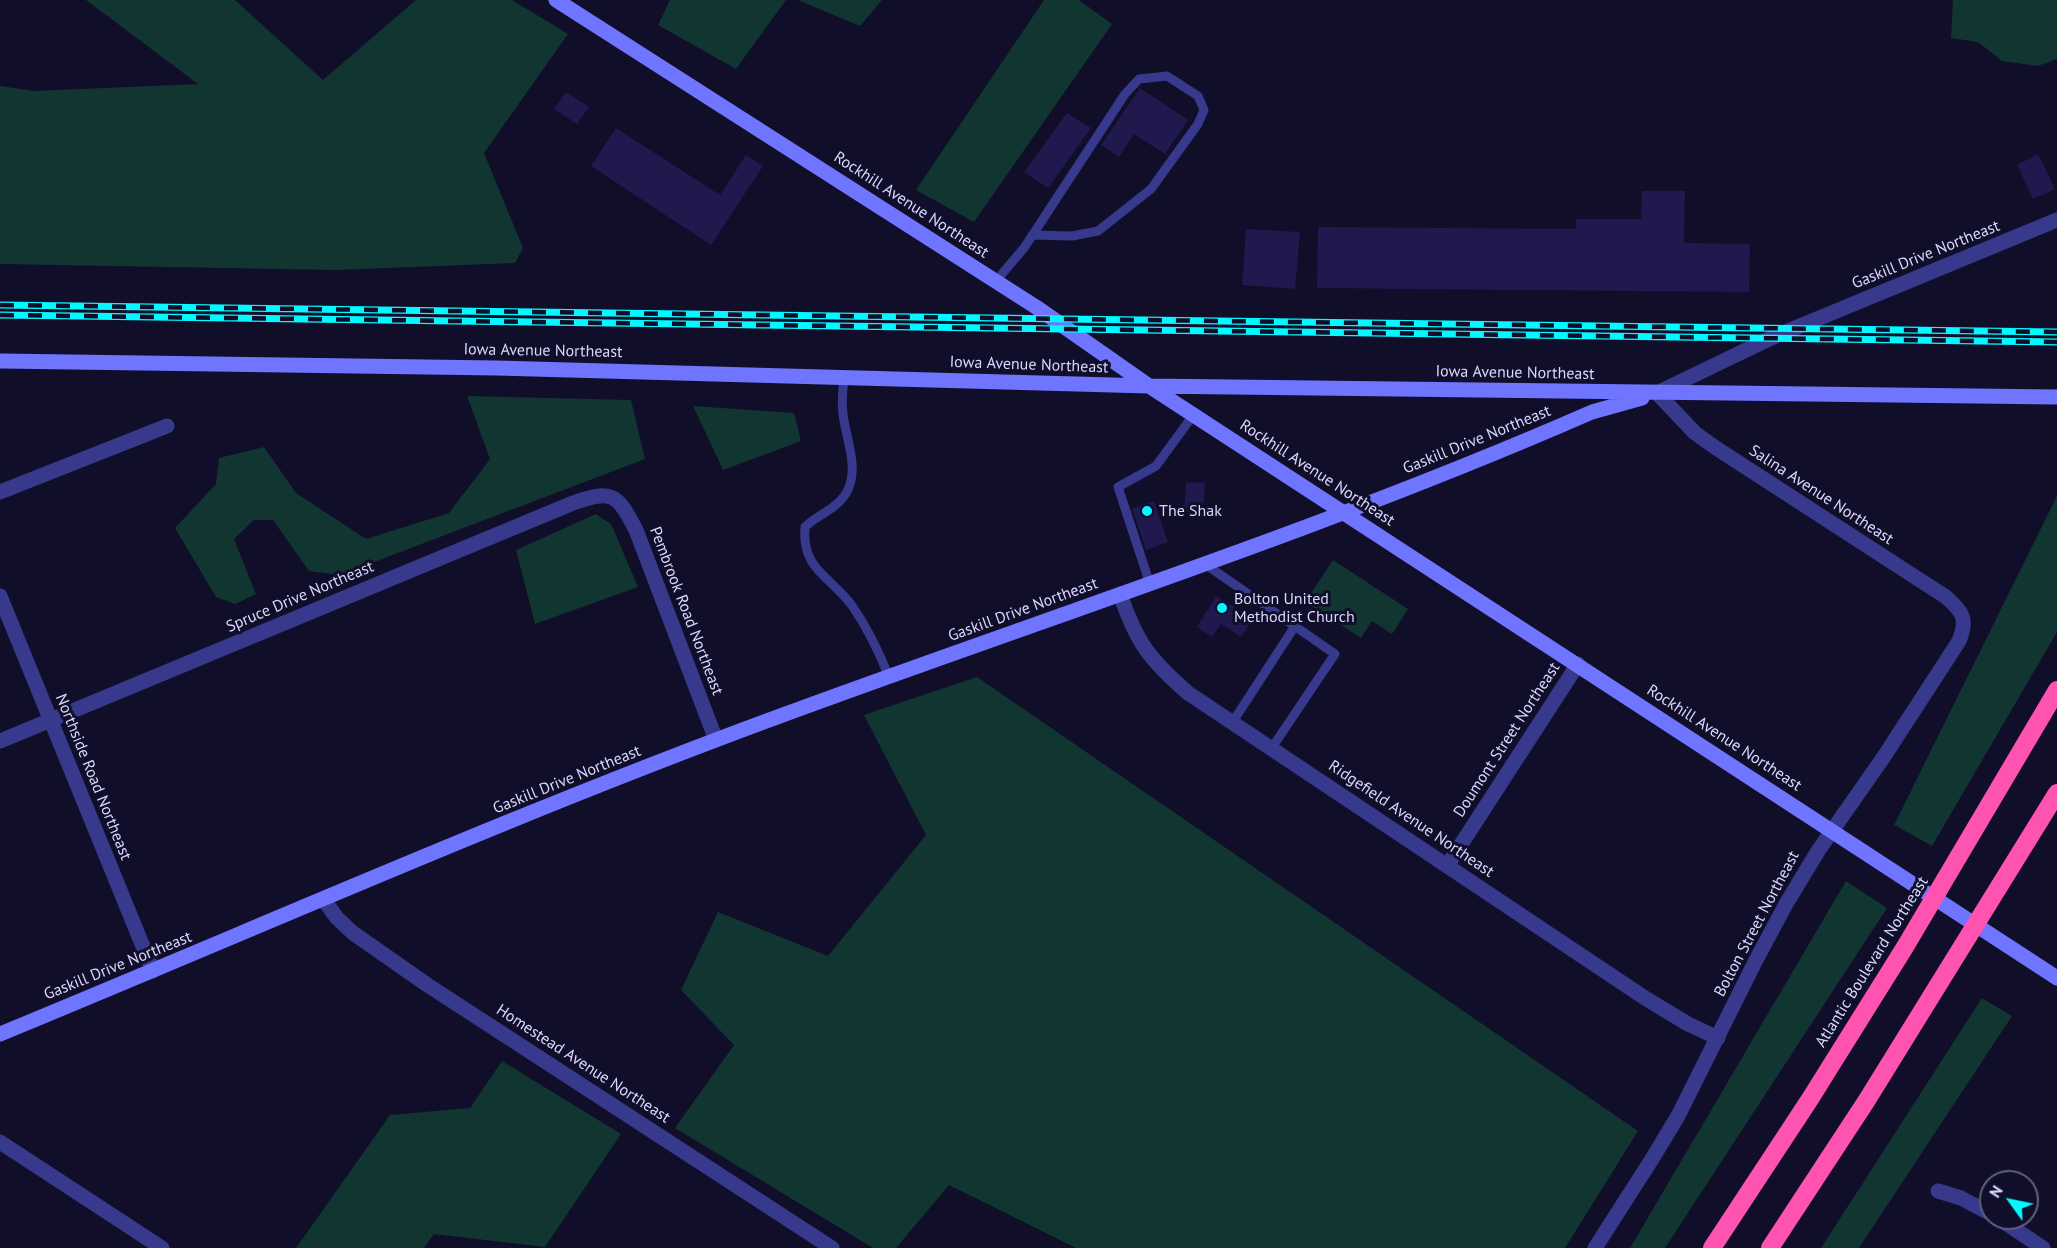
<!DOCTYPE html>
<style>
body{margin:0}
#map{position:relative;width:2057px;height:1248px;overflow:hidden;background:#110e2a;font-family:"PT Sans",sans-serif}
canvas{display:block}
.north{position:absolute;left:1979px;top:1170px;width:60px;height:60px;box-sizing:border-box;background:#110e2a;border:2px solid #615f7f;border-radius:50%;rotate:303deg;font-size:16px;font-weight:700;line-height:24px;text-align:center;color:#d9d8ff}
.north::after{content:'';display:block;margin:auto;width:21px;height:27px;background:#04f8ff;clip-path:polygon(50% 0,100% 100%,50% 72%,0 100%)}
</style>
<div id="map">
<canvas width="2057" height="1248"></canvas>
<div class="north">N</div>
</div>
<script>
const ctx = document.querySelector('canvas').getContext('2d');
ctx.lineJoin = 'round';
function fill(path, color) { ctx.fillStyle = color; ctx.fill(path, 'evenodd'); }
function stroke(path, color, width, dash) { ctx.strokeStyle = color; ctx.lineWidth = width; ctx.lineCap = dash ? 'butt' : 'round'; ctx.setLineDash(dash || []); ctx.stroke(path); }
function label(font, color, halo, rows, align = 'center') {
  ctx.font = font + ' "PT Sans",sans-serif'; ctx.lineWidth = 6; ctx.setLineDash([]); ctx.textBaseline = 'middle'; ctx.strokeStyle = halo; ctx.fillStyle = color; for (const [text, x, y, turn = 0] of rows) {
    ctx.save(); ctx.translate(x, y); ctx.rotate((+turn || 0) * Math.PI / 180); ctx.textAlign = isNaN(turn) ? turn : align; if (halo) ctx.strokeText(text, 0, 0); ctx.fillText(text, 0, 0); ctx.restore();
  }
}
fill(new Path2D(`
 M86,0H235L323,80L416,0H512L568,34L484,153L523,248L515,263L337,270L0,264V86L34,91L198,84Z
 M670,0H786L736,69L658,25Z
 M798,0H882L860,26Z
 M1044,0H1079L1112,24L974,222L916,190Z
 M1953,0H2057V59L2038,66L2002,61L1978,42L1951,38Z
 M467,396L631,400L645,459L340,575L309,571L273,520H254L234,539L256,594L235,604L216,597L175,528L216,484L219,458L264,447L296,493L366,539L449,513L490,459Z
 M693,406L794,413L801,441L723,470Z
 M2057,496V632L1932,846L1894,825Z
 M596,514L611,524L638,587L535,624L516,550Z
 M1333,560L1408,609L1392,634L1372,621L1361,638L1305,602Z
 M977,677L1638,1131L1565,1248H1076L949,1185L896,1248H873L675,1128L734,1045L681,990L718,912L828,956L926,835L864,715Z
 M1846,881L1887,908L1665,1248H1630Z
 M1982,998L2012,1016L1859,1248H1821Z
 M502,1061L621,1134L545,1247L434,1234L424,1248H296L390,1115L470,1108Z`), '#113531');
fill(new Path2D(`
 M1140,88L1188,120L1165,154L1134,134L1119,157L1101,145Z
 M566,92L589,107L577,124L554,109Z
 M1067,113L1091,128L1048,188L1024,172Z
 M616,128L720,195L746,155L763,166L711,245L591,166Z
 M2038,154L2055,189L2033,199L2017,165Z
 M1642,191H1685L1684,243L1750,244L1749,292L1317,288L1318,227L1576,229V219H1641Z
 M1246,229L1300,232L1295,289L1242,285Z
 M1186,482L1205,483L1203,513L1184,512Z
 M1154,501L1168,542L1146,550L1132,509Z
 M1216,596L1253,619L1241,637L1221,624L1212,637L1197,627Z`), '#20194d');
stroke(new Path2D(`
 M996,281L1024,248L1125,94L1139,79L1167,76L1198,96L1204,110L1198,124L1151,189L1098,231L1072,236L1032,235
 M844,377C843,389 841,402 843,414C846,440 861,471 845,495C835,510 817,515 805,527C801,570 832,577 853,607C868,629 879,652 889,677
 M1205,564L1335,654L1271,749
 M1150,584L1118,487L1156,466L1194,414
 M1232,723L1295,626`), '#36398c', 9);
stroke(new Path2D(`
 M0,492L167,426
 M1120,594C1137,643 1149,659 1188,693L1645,998L1688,1024L1718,1038
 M0,596L153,971
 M0,741L573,503C613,489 617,494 636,530L716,740
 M1447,866L1578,664
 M324,900L337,918L353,933L426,984L832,1248
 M0,1142L162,1248
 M1938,1191L1961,1198L1991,1214
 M1998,1218L2043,1248
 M1595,1248L1652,1159L1678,1116L1756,960L1786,904L1818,851L1885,755L1959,641C1968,619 1963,612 1946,597L1716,448L1695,433L1657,393L1771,338L2057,220`), '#36398c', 15);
stroke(new Path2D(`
 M556,0L1036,307L1149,386L2057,978
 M0,361L497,368L1149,386L2057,397
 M0,1034C260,927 516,813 780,716C1051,616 1327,528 1592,412L1642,398`), '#6f75ff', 15);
stroke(new Path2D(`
 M1712,1248L1810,1099L1905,947L2057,690
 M1770,1248L1867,1100L2057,793`), '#ff53b1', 18);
const rail = new Path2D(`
 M0,305L2057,332
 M0,315L2057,342`);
stroke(rail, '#04f8ff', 7);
stroke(rail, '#110e2a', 4.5, [14]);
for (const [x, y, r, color] of [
 [1147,511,6,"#04f8ff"],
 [1222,608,6,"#04f8ff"]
]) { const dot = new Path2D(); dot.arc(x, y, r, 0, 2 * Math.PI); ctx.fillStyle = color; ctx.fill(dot); stroke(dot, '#110e2a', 2); }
label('16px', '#d9d8ff', '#110e2a', [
 ["Rockhill Avenue Northeast",911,205,33],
 ["Gaskill Drive Northeast",1926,255,-22],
 ["Iowa Avenue Northeast",543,351,1],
 ["Iowa Avenue Northeast",1029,365,2],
 ["Iowa Avenue Northeast",1515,373,1],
 ["Gaskill Drive Northeast",1477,440,-22],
 ["Rockhill Avenue Northeast",1317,473,33],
 ["Salina Avenue Northeast",1821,495,33],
 ["Spruce Drive Northeast",300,597,-23],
 ["Gaskill Drive Northeast",1023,610,-20],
 ["Pembrook Road Northeast",686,611,69],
 ["Rockhill Avenue Northeast",1724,738,33],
 ["Doumont Street Northeast",1507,740,-57],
 ["Northside Road Northeast",93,777,68],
 ["Gaskill Drive Northeast",567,780,-22],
 ["Ridgefield Avenue Northeast",1411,819,34],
 ["Bolton Street Northeast",1757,924,-62],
 ["Atlantic Boulevard Northeast",1872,962,-58],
 ["Gaskill Drive Northeast",118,966,-22],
 ["Homestead Avenue Northeast",583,1064,33]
]);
label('16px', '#d9d8ff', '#110e2a', [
 ["The Shak",1159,511],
 ["Bolton United",1234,599],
 ["Methodist Church",1234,617]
], 'left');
</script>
